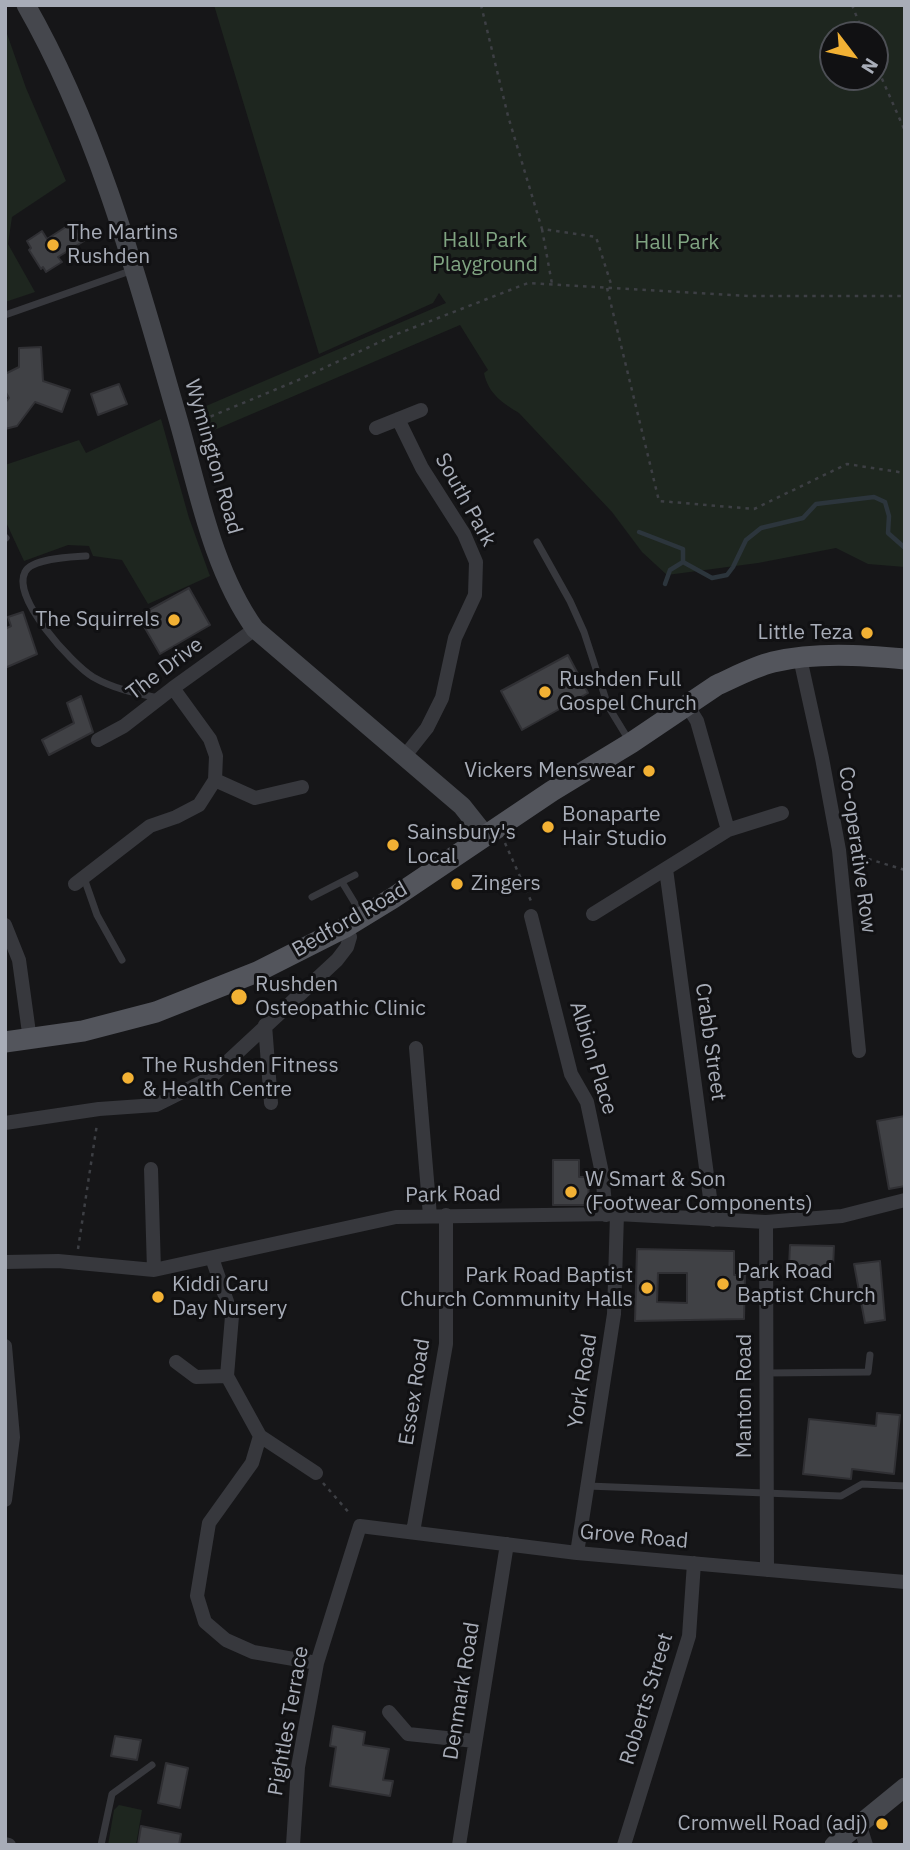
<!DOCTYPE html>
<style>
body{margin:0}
#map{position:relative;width:910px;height:1850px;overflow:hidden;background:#161618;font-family:"IBM Plex Sans",sans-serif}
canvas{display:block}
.frame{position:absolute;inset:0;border:7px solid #a8adb8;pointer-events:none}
.north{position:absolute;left:819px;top:21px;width:70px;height:70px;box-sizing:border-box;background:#111113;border:2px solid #4d4f55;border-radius:50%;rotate:122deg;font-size:19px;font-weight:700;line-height:28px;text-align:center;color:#a8adb8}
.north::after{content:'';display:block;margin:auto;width:24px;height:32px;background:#f2b134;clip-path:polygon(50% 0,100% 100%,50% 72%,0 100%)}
</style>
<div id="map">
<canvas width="910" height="1850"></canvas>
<div class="frame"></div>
<div class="north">N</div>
</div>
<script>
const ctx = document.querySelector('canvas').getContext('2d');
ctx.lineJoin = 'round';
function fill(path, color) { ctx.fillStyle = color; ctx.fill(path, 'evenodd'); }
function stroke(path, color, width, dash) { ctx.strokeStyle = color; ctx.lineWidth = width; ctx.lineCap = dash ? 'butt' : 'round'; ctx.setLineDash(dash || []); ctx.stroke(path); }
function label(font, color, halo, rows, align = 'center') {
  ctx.font = font + ' "IBM Plex Sans",sans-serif'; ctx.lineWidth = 6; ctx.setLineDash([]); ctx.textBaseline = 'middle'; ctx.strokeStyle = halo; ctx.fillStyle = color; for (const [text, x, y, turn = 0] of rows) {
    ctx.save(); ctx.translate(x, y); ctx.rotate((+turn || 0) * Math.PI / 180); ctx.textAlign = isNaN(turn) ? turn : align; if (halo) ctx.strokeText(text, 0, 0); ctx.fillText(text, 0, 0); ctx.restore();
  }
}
fill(new Path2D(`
 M214,5H905V567L868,564L836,548L758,563L667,575L642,552L612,512L519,413C502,403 488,393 484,373L488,370L460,325L198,437L192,412L446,303L439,293L433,303L319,354ZM833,35H875V77H833Z
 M5,28L26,88L66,181L12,217L8,244L35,292L5,302Z
 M161,419L189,518L210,576L148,604L122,560L93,556L89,546L68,545L24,561L5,520V465L79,440L86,453Z
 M119,1805L142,1810L136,1845H108L114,1810Z`), '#1e261f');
stroke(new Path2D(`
 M639,532L683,549V562L712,578L727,575L733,567L746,540L761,528L803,518L816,504L874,497L885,502L889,516L888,533L905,548
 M665,584L670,570L683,562`), '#2c353c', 4.5);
const building = new Path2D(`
 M72,223L84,241L58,257L62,262L46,272L43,267L41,269L29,250L31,248L27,241L42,231L47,239Z
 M41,347L43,381L70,390L62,412L35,402L17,426L5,429V403L9,398L5,391V374L19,367V348Z
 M119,384L127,404L98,415L91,394Z
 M189,588L210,625L160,654L138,616Z
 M23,612L37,654L5,668V629L11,626L8,617Z
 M568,655L588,693L522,730L501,691Z
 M81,696L93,732L49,755L42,740L74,723L67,703Z
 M905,1116V1186L889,1189L877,1121Z
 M553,1160H579V1177H589L588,1205H553Z
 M790,1245L834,1246L833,1268L789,1267Z
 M637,1249L734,1251V1275H745L744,1319L635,1321ZM658,1273H687V1303L657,1302Z
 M880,1261L885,1320L865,1323L854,1264Z
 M877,1413L900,1415L894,1474L852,1469L851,1479L803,1474L809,1419L876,1426Z
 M333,1726L365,1732L363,1745L389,1749L383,1780L393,1781L390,1796L330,1786L336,1747L330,1746Z
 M115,1736L141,1740L137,1760L111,1756Z
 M166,1763L188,1768L180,1808L158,1803Z
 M141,1826L181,1834L179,1845H138Z`);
fill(building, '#404145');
stroke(building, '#303034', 2);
stroke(new Path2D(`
 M481,5L508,116L542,229L596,237L612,287
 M852,5L864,35
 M875,63L905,131
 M542,229L552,284
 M607,288L659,501L754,509L847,464L905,473
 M195,423L296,381L397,334L528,283L749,296H905
 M505,843L531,901
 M852,854L905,870
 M78,1249L97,1124
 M323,1483L351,1515`), '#3d3f44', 2.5, [3.5, 5]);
stroke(new Path2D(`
 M5,315L133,270
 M5,537L6,538
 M537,542L570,601L584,632L608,706L630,742
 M86,556C72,557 32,558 25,572C11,598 72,664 93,677C114,689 135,693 159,698
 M84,878L97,915L122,960
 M342,882L362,915
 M312,897L355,875
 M767,1373L868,1372L870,1355
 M588,1486L841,1496L862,1484L905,1486
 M101,1845L112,1794L152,1765`), '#37383d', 7);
stroke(new Path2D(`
 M398,419L422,468L464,534L476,562L475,595L455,638L442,698L427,728L404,757
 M376,428L421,410
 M800,658L822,758L839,850L859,1051
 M687,705L697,721L728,830
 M98,740L124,726L173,688L255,629
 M215,780L255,798L302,787
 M666,869L713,1220
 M75,884L150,826L176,817L199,805L215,780L216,756L210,739L173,688
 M593,914L728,830L782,813
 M531,916L571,1074L587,1102L602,1173L606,1215
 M5,925L19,960L30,1040
 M265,1025L271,1103
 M416,1048L430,1216
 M5,1123L99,1109L156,1105L210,1078L337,960L347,947L350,937L344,928
 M151,1169L154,1270
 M766,1222L767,1570
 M212,1258L232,1316L227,1376L260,1436L252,1463L209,1523L197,1596L205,1622L226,1640L253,1652L317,1663
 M5,1262L58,1261L154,1270L396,1217L617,1214L766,1222L842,1216L905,1200
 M5,1346L13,1437L5,1500
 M176,1362L196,1377L227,1376
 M260,1436L316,1473
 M413,1532L446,1344V1215
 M577,1553L614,1314L617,1214
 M389,1712L408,1734L475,1741
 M859,1823L866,1845
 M5,1844L9,1845
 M293,1845L298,1767L317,1663L360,1526L577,1553L905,1582
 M459,1845L507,1544
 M624,1845L689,1636L694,1563`), '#37383d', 14);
stroke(new Path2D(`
 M26,5C97,129 136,273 175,409C197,482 210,566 255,629L462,806L485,835
 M834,1845L905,1787`), '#45474d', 19);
stroke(new Path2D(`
 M5,1042L83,1031L156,1012L257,972L344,928L393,898L552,791L631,743L717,685C735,677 753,667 773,662C815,652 862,655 905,659`), '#53555c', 21);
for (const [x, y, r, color] of [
 [53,245,7,"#f2b134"],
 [174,620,7,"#f2b134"],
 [867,633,7,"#f2b134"],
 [545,692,7,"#f2b134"],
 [649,771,7,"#f2b134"],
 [548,827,7,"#f2b134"],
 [393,845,7,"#f2b134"],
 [457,884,7,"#f2b134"],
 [239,997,9,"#f2b134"],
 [128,1078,7,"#f2b134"],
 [571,1192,7,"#f2b134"],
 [723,1284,7,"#f2b134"],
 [647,1288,7,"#f2b134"],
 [158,1297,7,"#f2b134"],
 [882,1824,7,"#f2b134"]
]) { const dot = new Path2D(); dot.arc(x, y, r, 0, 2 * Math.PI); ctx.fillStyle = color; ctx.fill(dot); stroke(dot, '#111113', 2.5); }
label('21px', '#a8adb8', '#111113', [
 ["The Martins",67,233],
 ["Rushden",67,257],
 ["The Squirrels",160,620,"right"],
 ["Little Teza",853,633,"right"],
 ["Rushden Full",559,680],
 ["Gospel Church",559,704],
 ["Vickers Menswear",635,771,"right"],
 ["Bonaparte",562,815],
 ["Hair Studio",562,839],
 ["Sainsbury's",407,833],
 ["Local",407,857],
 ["Zingers",471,884],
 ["Rushden",255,985],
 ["Osteopathic Clinic",255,1009],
 ["The Rushden Fitness",142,1066],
 ["& Health Centre",142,1090],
 ["W Smart & Son",585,1180],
 ["(Footwear Components)",585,1204],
 ["Park Road",737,1272],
 ["Baptist Church",737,1296],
 ["Park Road Baptist",633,1276,"right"],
 ["Church Community Halls",633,1300,"right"],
 ["Kiddi Caru",172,1285],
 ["Day Nursery",172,1309],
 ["Cromwell Road (adj)",868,1824,"right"]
], 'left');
label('21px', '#7fa381', '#111113', [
 ["Hall Park",485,241],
 ["Playground",485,265],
 ["Hall Park",677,243]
]);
label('21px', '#a8adb8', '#111113', [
 ["Wymington Road",213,457,74],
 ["South Park",465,500,61],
 ["The Drive",165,669,-37],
 ["Co-operative Row",857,850,82],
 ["Bedford Road",350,920,-30],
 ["Crabb Street",710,1042,82],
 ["Albion Place",593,1058,73],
 ["Park Road",453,1195,-1],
 ["York Road",583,1381,-81],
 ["Essex Road",415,1392,-81],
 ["Manton Road",745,1396,-90],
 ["Grove Road",634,1537,5],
 ["Denmark Road",462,1691,-81],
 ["Roberts Street",647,1699,-73],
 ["Pightles Terrace",289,1721,-80]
]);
</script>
